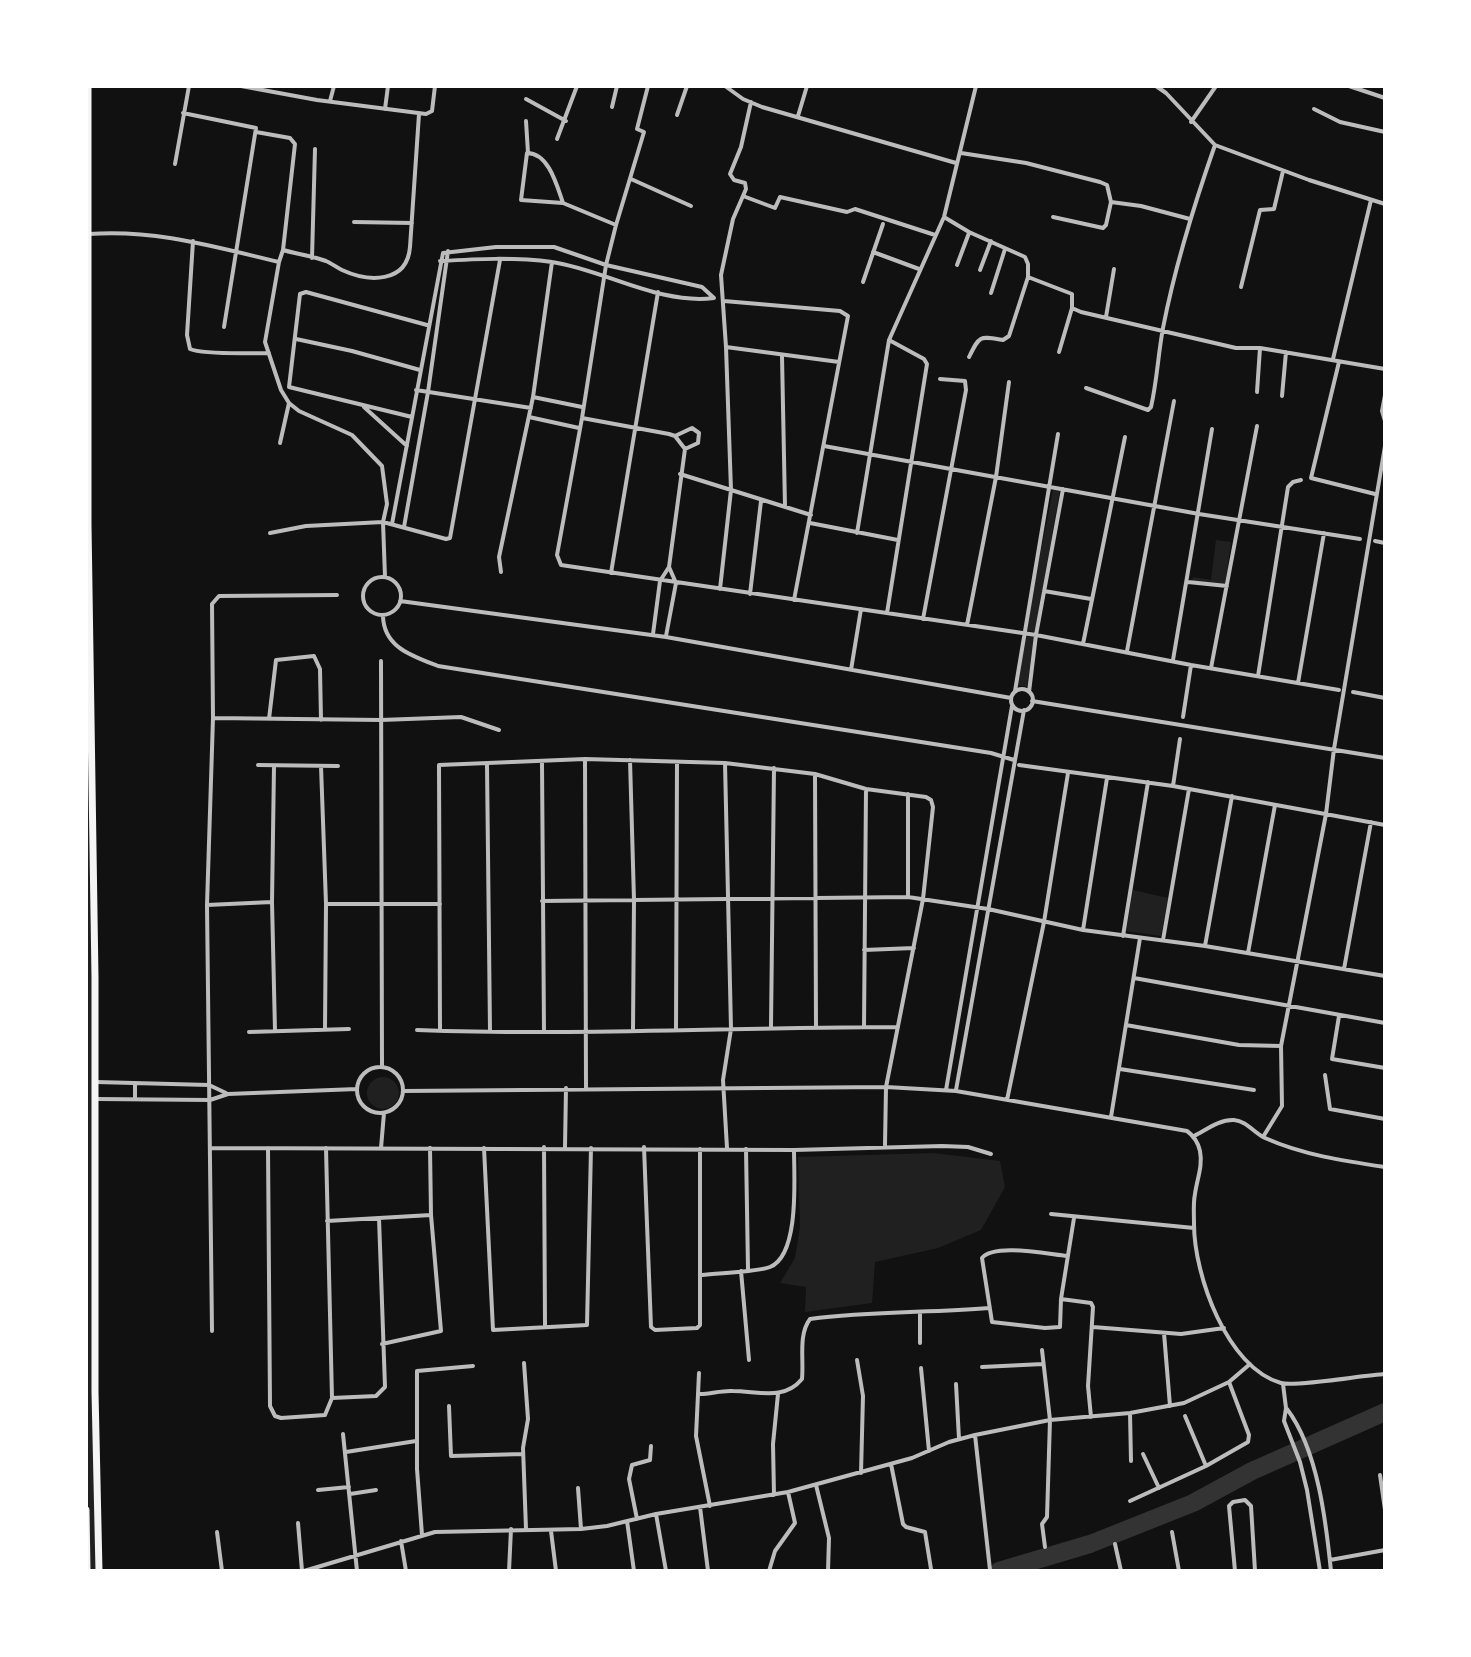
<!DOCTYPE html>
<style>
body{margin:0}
#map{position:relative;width:1471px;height:1657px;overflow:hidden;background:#111;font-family:Bitter,serif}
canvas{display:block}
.frame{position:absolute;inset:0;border:88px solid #fff;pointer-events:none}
</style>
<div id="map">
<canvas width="1471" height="1657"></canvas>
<div class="frame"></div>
</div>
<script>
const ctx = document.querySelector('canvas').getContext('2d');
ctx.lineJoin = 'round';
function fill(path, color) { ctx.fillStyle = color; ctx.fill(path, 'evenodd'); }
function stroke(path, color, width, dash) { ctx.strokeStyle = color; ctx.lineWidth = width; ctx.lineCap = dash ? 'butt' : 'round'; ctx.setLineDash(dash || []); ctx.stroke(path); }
fill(new Path2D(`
 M86,86L99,1571H87L86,1510Z
 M1053,490H1060L1035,632L1025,631Z
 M1216,540L1231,542L1225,585L1192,581L1193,577L1211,580Z
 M1025,636L1034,637L1027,687L1017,685Z
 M1133,890L1168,898L1161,936L1126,931Z
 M367 1093a16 16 0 1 1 32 0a16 16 0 1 1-32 0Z
 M934,1153L1000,1161L1005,1187L981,1230L938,1248L875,1262L872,1303L805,1312L806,1287L780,1283L795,1258L800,1227L798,1157Z`), '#202020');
stroke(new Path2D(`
 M999,1571L1090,1544L1193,1503L1252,1471L1385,1412`), '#333', 18);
stroke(new Path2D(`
 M241,86L317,100L426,114L432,111L435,86
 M725,86L743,99L762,107L956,163
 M1156,86L1166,93L1215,145L1309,180L1385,204
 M1349,86L1385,98
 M526,99L566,121
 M330,101L334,86
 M612,107L617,86
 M385,109L388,86
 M1314,109L1340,122L1385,132
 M183,113L256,128L224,327
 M677,115L687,86
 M798,116L807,86
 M526,121L528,153
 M1191,122L1216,86
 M256,132L290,138L295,144L283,250L279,262L265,342L281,390L289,403L299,411L352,435L382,466L387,504L383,522L385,577
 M557,139L577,86
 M961,153L1026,163L1100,182L1107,185L1111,202L1141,206L1190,219
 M175,164L189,86
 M631,179L691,206
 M743,196L775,208L780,197L847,212L855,209L935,235
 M563,203C557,186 549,153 527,153L521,200L563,203L616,225L606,265L582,418L557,555L561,565L1036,635L1191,665L1339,690
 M944,217L969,232L1025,257L1028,264V277L1072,294V308L1081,312L1236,348H1260L1385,369
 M1053,217L1103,228L1106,225L1111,202
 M354,222L412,223
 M616,225L644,132L637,129L648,86
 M89,234C155,229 215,247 279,262
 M193,241L187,335L190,349C204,355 251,353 269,353
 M283,250C297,254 312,256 326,261C331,263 336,267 342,270C368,282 407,284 410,247L419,114
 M873,252L919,269
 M312,258L315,149
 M440,261C476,259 515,257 552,262C605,270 659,305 714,298
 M957,265L969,233
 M980,270L991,241
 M863,282L883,224
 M1241,287L1260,210L1274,209L1283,171
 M991,293L1005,249
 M724,301L840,311L848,316L794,600
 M1106,317L1114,269
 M296,339L352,351L420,370
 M726,347L839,362
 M1059,352L1072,308
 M782,356L785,507
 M969,357C980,335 979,336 1003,340L1009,336L1028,277
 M1333,359L1371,200
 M1339,362L1311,478L1375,494
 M1086,388L1148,410L1151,407C1157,381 1158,355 1163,328C1175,266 1194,205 1215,145
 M416,390L531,408
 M1257,392L1260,348
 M1385,395L1382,411L1385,421
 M1282,396L1286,352
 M533,397L582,407
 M364,407L407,446
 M412,417L289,387L300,294L306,292L427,325
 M529,417L579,428
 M582,418L669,434L675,436L685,449L669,567L676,583L666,636
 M675,436L692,428L699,433L698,443L685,449
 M280,443L289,403
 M824,446L1199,514L1360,539
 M680,474L811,515
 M810,523L898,540
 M392,524L443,253L496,247H554L606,265L702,287L714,298
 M404,527L428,392L448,251
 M270,533L306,526L383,522L446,539L450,538L500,260
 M857,533L889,340L944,217L976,86
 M1375,541L1385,543
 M501,572L499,557L533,397L552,262
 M611,573L658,292
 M363 596a19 19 0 1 1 38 0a19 19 0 1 1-38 0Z
 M1188,582L1227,586
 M720,589L731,490L726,347L721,275L733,219L746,189L745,183L734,180L730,174L741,147L751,102
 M1044,591L1091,599
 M750,594L761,501
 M400,601L666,637L1011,698
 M887,613L927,364L924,359L889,340
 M383,615C383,647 412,656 438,666L991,753L1014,760
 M923,619L966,390L965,381L940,379
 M967,625L996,477L1009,382
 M653,634L660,581L669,567
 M1083,644L1125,437
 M1127,651L1174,401
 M1173,660L1212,429
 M381,661L382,1066
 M1211,668L1257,426
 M851,670L861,609
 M1258,676L1288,487L1293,482L1301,480
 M1298,683L1324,533
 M1011 700a11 11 0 1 1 22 0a11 11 0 1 1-22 0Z
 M1015,691L1058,434
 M1029,692L1036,635L1063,489
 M1353,692L1385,698
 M1032,701L1385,758
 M1183,717L1191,665
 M213,718L381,720L461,717L499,730
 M269,719L276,660L314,656L320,669L321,720
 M585,759L586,1088
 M630,760L634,900L633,1030
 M542,763L544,1032
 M725,763L731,1029L723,1080L727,1148
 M258,765L338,766
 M487,765L490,1031
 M1019,765L1173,786L1385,825
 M274,766L272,902L275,1031
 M321,766L326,904L325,1029
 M815,774L816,1027
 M1173,786L1180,739
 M908,794V897
 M542,901L908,897L988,909L1083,930L1205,946L1385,976
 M326,904H440
 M207,905L272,902
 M1083,930L1107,778
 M1123,936L1148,782
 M1163,940L1189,789
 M1205,946L1232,796
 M864,950L914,948
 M1248,953L1275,805
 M1344,969L1371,822
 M1134,978L1385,1023
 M1339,1016L1332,1059L1385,1068
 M1126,1025L1239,1045L1281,1046
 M771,1026L774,768
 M864,1027L866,789
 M417,1030C577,1036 738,1027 898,1027
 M676,1030L677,762
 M440,1031L439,765L585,759L725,763L815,774L866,789L926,797L931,800L933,807L923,899L886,1087L885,1145
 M249,1032L349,1029
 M357 1090a23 23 0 1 1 46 0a23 23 0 1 1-46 0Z
 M1120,1069L1254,1090
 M1325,1075L1330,1109L1385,1119
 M96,1082L209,1085L226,1093
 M135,1083V1098
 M946,1090L1012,706
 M956,1090L1024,710
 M403,1091L886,1087L956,1091L1187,1131C1194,1136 1198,1142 1200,1151C1203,1166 1197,1179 1195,1194C1193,1203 1194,1214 1194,1224C1194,1275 1227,1368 1281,1383C1296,1387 1364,1375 1385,1374
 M97,1099L210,1100L228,1094L357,1089
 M1007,1100L1044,922L1068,773
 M1111,1117L1140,938
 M1194,1136C1206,1130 1220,1119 1234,1120C1247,1121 1254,1133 1265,1138C1303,1155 1344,1161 1385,1167
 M1263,1137L1282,1106L1281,1046L1326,814L1334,749L1385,446
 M544,1147L545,1325
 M565,1147L566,1088
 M644,1147L651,1327L655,1330L697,1328L700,1325V1149
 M211,1148L794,1150L942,1146L968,1147L991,1154
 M268,1148L270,1406L275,1416L281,1418L325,1415L332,1398L326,1148
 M381,1148L384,1113
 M484,1148L493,1330L587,1325L591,1148
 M746,1149L748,1269
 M1051,1214L1194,1228
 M327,1221L431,1215
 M1067,1256C1047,1254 994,1243 982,1258L992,1322L1045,1328L1060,1327L1061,1299L1074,1218
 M741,1271L749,1360
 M702,1275C716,1273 759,1272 770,1267C800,1255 794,1176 794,1150
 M1061,1299L1091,1303L1093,1307L1088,1386L1091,1417
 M920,1313V1343
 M1093,1327L1181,1334L1224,1328
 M212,1331L207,905L213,718L212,604L219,596L337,595
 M1164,1333L1170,1406
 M382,1344L441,1331L431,1215L430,1148
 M1042,1350L1050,1420L1047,1517L1042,1524L1045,1547
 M857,1360L863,1396L861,1473
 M524,1363L528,1419L523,1448L526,1529
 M982,1367L1043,1364
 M921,1368L929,1451
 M699,1373L696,1436L710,1506
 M956,1384L959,1439
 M1283,1384L1286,1408L1284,1421L1300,1462L1307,1490L1320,1571
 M700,1394C711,1394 722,1390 733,1391C758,1391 784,1401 802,1379C804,1359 798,1335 810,1319C870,1311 929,1313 989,1308
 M332,1398L376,1396L385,1387L379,1218
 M449,1406L451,1456L523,1454
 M1287,1409C1318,1450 1326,1522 1331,1571
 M1130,1413L1131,1461
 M1185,1416L1206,1466
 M343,1434L357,1571
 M975,1435L990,1570
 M346,1452L416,1441
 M1143,1454L1159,1488
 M891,1464L903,1524L906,1527L925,1532L931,1569
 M1380,1475L1385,1510
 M816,1485L829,1538L828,1571
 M578,1488L581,1529
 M318,1490L349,1487
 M350,1494L376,1490
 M774,1495L773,1444L778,1394
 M1130,1501L1206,1466L1248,1442L1249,1435L1229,1382
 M700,1507L708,1571
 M656,1514L666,1571
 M637,1519L629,1479L632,1465L650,1460L651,1446
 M627,1521L634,1571
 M298,1523L302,1571
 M551,1531L556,1571
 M217,1532L222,1571
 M1172,1532L1179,1571
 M422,1535L417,1469V1371L473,1366
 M401,1541L406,1571
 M1115,1544L1121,1571
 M1330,1560L1385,1550
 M304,1571L435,1532L581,1529L607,1526L656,1514L788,1492L912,1458L949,1442L975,1435L1050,1420L1130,1413L1184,1403L1229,1382L1250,1364
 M509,1571L511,1529
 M769,1571L775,1551L795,1523L788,1492
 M1235,1571L1229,1506L1233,1502L1245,1500L1251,1506L1255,1571`), '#bcbcbc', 4);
stroke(new Path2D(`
 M88,86V525L95,977V1392L99,1571
 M86,1510L87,1571`), '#f5f5f5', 7);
</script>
